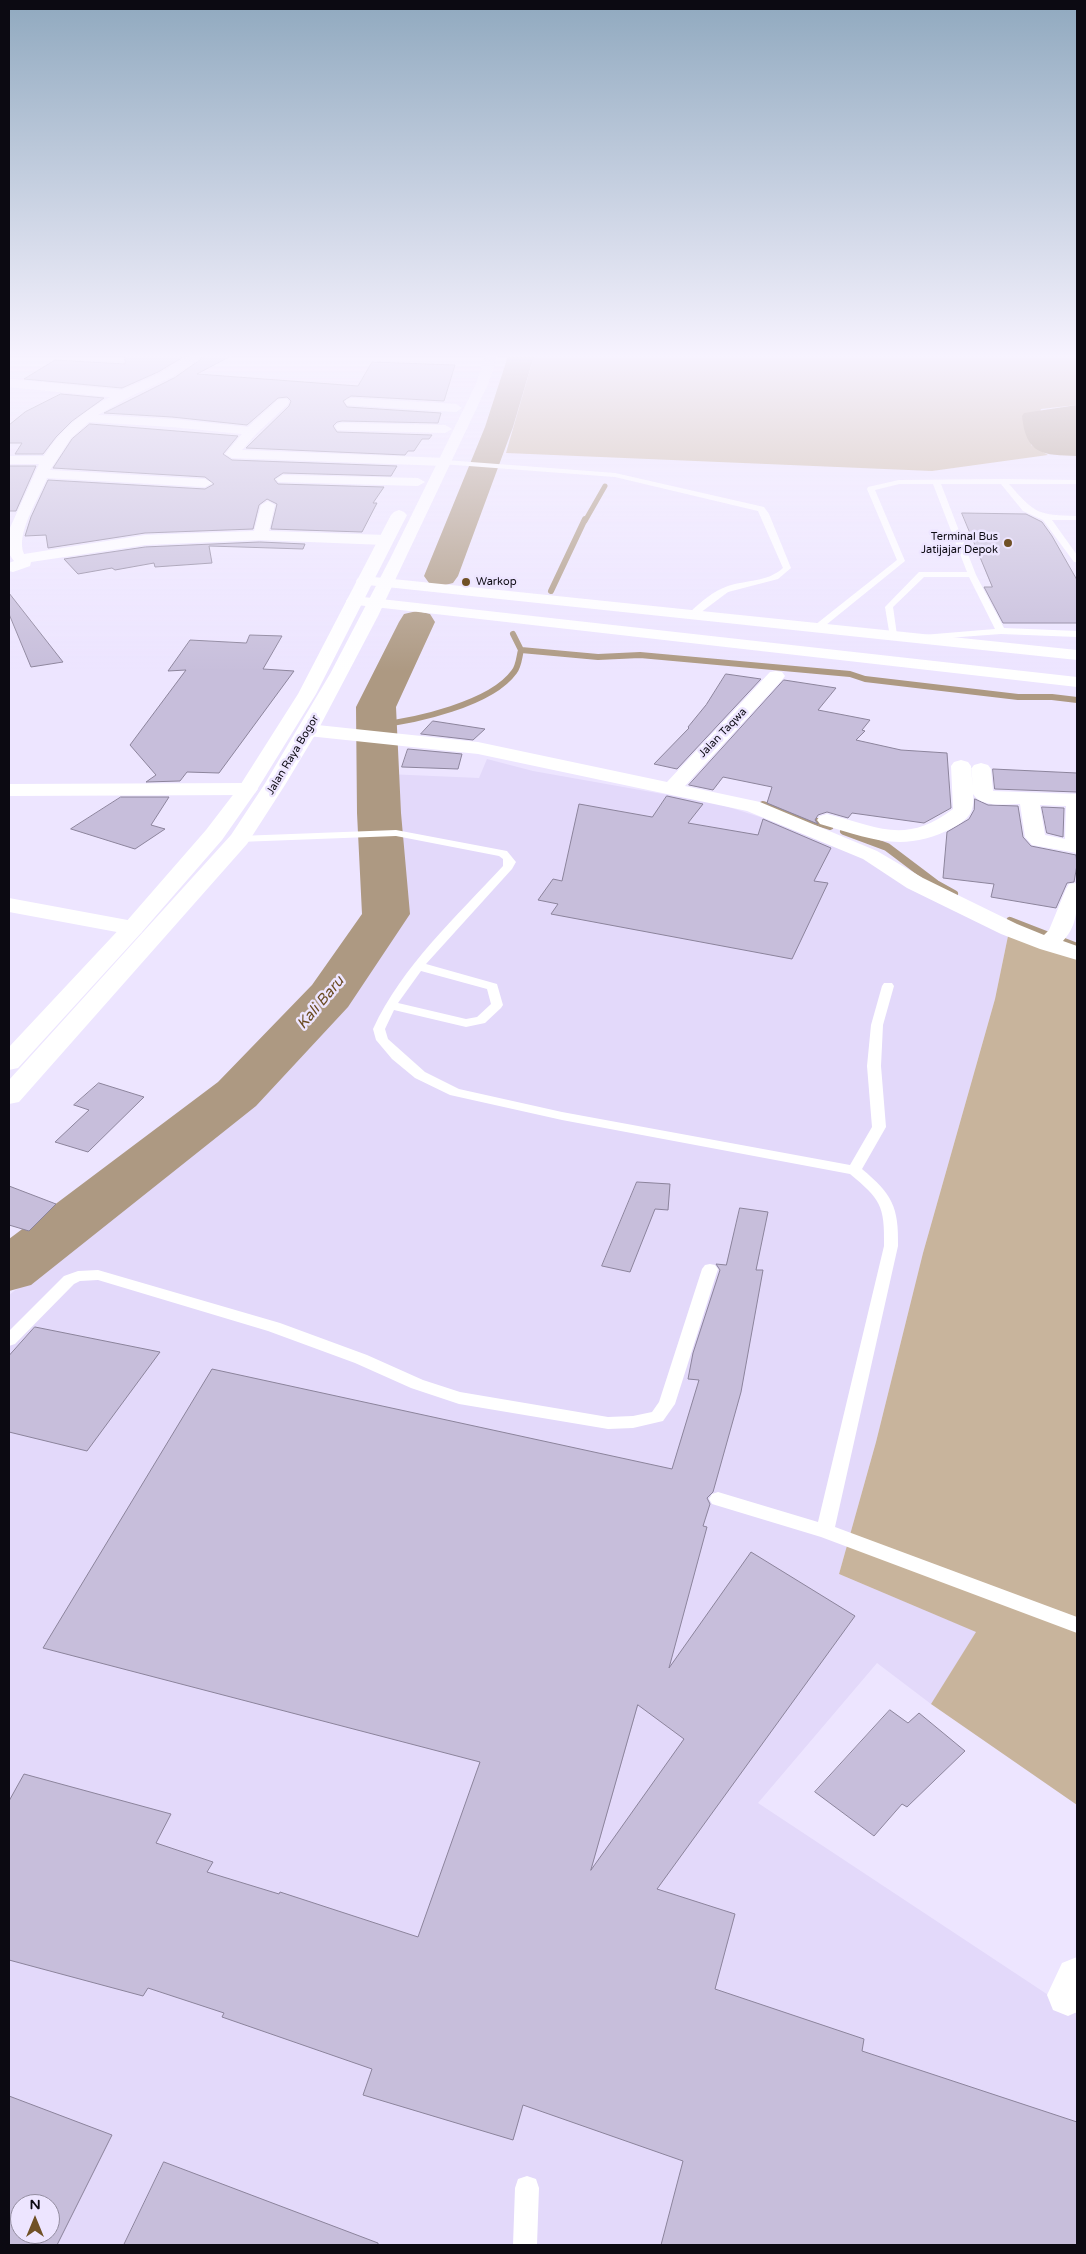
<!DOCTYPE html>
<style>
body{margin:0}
#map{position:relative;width:1086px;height:2254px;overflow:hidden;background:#ede5ff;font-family:"Varela Round",sans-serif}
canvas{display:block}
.frame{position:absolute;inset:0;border:10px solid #0c0a12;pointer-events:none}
.north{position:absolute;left:10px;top:2194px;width:50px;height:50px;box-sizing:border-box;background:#ede5ff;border:1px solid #938da0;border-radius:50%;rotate:0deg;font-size:14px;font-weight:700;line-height:20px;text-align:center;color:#0c0a12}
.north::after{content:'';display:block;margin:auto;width:18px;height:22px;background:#705126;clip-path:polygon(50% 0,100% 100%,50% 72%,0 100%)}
</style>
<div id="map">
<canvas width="1086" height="2254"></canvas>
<div class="frame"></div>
<div class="north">N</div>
</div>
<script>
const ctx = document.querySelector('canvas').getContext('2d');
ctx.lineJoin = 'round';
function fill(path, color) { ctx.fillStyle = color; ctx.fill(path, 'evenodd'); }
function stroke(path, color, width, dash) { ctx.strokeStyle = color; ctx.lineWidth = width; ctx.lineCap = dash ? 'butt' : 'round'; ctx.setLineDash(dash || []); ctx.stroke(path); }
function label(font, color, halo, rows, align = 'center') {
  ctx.font = font + ' "Varela Round",sans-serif'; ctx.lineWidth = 5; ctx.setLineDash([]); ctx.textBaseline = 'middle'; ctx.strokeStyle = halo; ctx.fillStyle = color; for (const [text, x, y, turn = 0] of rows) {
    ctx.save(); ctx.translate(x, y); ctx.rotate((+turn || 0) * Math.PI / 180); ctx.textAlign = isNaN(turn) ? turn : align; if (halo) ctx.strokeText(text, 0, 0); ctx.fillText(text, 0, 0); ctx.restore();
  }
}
fill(new Path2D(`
 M487,759L533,771L719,804L782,824L851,850L1008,936L995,999L923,1253L876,1442L839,1574L977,1632L931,1704L877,1663L758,1803L1077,2014V2245H9V1295L86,1236L153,1178L246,1105L302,1038L351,995L385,949L398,905L400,850L387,774L479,778ZM20,2204H50V2234H20Z`), '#e3d9fa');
fill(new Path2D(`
 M534,356H1077V405L1041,409L1031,445L1048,455L932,471L506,453Z
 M1008,936L1077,959V1805L931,1704L976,1632L839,1574L876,1442L923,1253L995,999Z`), '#c8b49c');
fill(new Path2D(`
 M1077,405V456C1043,455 1026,455 1022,416L1024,413Z`), '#ad9982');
stroke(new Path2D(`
 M585,521L605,486`), '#ad9982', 5);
stroke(new Path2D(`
 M551,591L585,519
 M521,650L598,657L640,655L850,674L865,679L1018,697H1052L1077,700
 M377,725C415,721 491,704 514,672C519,666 519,657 521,650L513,634`), '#ad9982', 6);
stroke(new Path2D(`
 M763,805L830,826
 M844,831L887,847L936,884L954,894
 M1010,921L1077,947`), '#ad9982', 8);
fill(new Path2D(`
 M508,356H534L513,427L458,576L453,583L441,586L429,583L424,576L485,427Z
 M417,611L430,614L435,622L396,707L401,813L410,914L348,1007L256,1106L31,1285L9,1291V1239L218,1082L312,985L362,914L357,813L356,707L399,622L404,614Z`), '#ad9982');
const building = new Path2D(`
 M125,356H185L158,372L122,388L24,379L55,360L125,364Z
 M206,356H231L197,374L358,386L372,362L455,365L444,401L351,396L343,401L347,407L441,413L438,423L342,421L337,422L333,426L337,432L432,435L429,439H422L414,451H408L405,455L246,448L289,406L291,401L287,397L278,398L247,425L172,417L104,413L174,378Z
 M61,394L104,398L72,421L56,437L43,454H15L22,443H9V425L25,412Z
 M90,424L238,436L223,454L232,460L397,466L391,476L283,473L274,479L278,484L384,487L373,503H377L362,532L271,529L277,504L267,499L259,505L253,529L145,533L48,548L46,535L25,536L31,517L48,480L205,489L214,484L205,477L53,468L72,439Z
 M9,466H36L16,511H9Z
 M962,513L1026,514L1042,522L1052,536L1077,580V623H1003L984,587H992Z
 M260,542L305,544L303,549L209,546L212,563L155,567L154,563L115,570L112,568L78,574L64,559L145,547Z
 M9,593L63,662L31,667L9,614Z
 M250,635L282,636L263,669L294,671L219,773L187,772L180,781L146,782L156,775L130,745L186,670L168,671L190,640L246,643Z
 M726,674L761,679L677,769L654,764L689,728L688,727L706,705Z
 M784,680L836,688L818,710L870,720L862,730L865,731L856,740L901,750L947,753L951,808L924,823L852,813L848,818L827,812L818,815L815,820L818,824L767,803L772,787L723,777L713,790L689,785Z
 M433,721L485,729L473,740L421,734Z
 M408,749L462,754L458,769L402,767Z
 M993,769L1077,773V792L995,789Z
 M667,796L703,804L688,823L758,835L763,819L831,848L814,881L828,883L792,959L551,914L558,904L538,900L553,879L562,881L579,804L652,817Z
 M121,797H169L151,825L165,829L135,849L71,829Z
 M975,799L988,805L1018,806L1023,837L1031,846L1076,855L1077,865L1074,882L1067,883L1056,908L991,897L994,884L943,878L947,832L969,819L974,810Z
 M1042,807L1064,808L1063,837L1047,833Z
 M99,1083L144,1097L88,1152L55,1142L89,1110L74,1105Z
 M637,1182L670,1184L668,1210L655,1209L630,1272L602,1266Z
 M9,1186L56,1204L29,1231L9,1225Z
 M740,1208L768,1212L756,1270H763L741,1392L713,1492L707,1498L710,1504L703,1526L707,1527L669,1668L751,1552L855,1616L657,1889L735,1914L715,1989L864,2039L862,2051L1077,2122V2245H661L683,2161L523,2105L513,2140L363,2095L372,2069L222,2017L224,2013L148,1988L143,1996L9,1960V1801L24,1774L171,1814L156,1843L213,1862L207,1872L279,1894L280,1892L418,1937L480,1762L43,1648L212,1369L672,1469L699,1380L688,1379L693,1353L720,1270L716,1264L726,1265ZM638,1705L684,1739L591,1870Z
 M35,1327L160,1352L87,1451L9,1432V1356Z
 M890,1710L908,1723L919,1713L965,1751L907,1807L902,1804L874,1836L815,1792Z
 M9,2096L112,2135L57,2245H9ZM20,2204H50V2234H20Z
 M164,2162L378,2243V2245H124Z`);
fill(building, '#c7bedb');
stroke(building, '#8c849c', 1);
fill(new Path2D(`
 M445,460L615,473L764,507L769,514L791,568L778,579L728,592L696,616H690V612C701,602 713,591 728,586C746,580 768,582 783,568L758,511L615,477L442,464L441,462Z
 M1002,479L1077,480V484H1009C1035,514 1038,515 1077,516V520H1052L1077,555V562H1074L1043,520L1023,511L1001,484H941L976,575L1004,628L1077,631V637L1001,634L920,640L919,638L923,635L995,629L969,577H924L893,607L897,635L890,637L885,607L919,572H967L933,484H899L875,490L905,561L821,629H815V625L897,560L867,489L868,487L899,480Z
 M396,830L507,851L516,862L512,869L426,964L497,984L503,1005L501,1008L485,1023L466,1027L394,1010L385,1029L388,1039L425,1072L459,1089L562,1112L850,1165L872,1127L867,1066L871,1025L882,986L884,983H892L894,986L883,1025L881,1066L886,1127L862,1169C892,1194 899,1207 898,1246L835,1527L1077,1617V1633L821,1537L712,1504L709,1499L712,1494L718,1492L818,1522L884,1246C885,1205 880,1199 850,1174L562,1120L450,1095L415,1078L392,1059L376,1040L373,1029C402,966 456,917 503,866V859L499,856L396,836L239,842L234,839L239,836ZM421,971L487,989L491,1004L477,1017L466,1019L398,1003Z
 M710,1264L715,1265L718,1269L675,1404L663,1421L633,1428L608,1429L459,1404L411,1388L355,1363L268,1331L98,1280L80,1281L74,1284L15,1344L9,1346V1331L64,1276L78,1271L98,1270L280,1323L367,1355L423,1380L460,1392L608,1417L633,1416L652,1412L659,1402L702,1269L705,1265Z
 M527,2176L536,2179L539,2188L537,2245H513L515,2188L518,2179Z`), '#fff');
fill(new Path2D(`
 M189,356H204L173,376L129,397L98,415L172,419L248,427L279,399H287L289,402L287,405L256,434L242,450L445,458L452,462L445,466L232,458L225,454L242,434L172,427L89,422L71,438L50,470L205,479L212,483L205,487L47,478C39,498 15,534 24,554L145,535L254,531L261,505L268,501L275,505L269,531L385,535L390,537L393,540L390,543L385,545L260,540L145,545L31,562L30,566L13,572L9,571V563L14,561L9,554V530L39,464H9V456H44C60,430 84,411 110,397L9,387V379L122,390L159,374Z
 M351,398L456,404L462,408L456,412L347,405L345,402L347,399Z
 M342,423L445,425L452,429L445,433L337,430L335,427L337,424Z
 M283,475L418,478L425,482L418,486L278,482L276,479Z
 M364,576L1077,650V660L358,584L356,581L358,578Z
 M354,596L1077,677V687L348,604L346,601L348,598Z
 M776,671L782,672L785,676L782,680L685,786L760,802L877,851L923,878L1017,924L1044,935L1049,930L1066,889L1069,884L1077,883C1077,905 1079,924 1063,941L1077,946V960L1040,949L1001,934L907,888L863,859L747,811L478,754L308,736L301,734L299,730L301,726L308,724L478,742L667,782L770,672Z
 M961,760L968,762L971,766L973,787L971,769L974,765L981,763L988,765L991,769L993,791L1077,794V853L1032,845L1025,837L1020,804C1005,804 982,808 973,794C975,811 969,819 954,827C905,854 870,839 820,824L817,820L820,816L827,814C879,827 905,845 953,809L951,766L954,762ZM1040,805L1066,806L1065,839L1045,835Z
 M248,783L255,785L258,789L255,793L248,795L9,796V784Z
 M9,898L133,921L141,923L144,928L141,933L133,935L9,912Z
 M1077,1957V2012L1068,2016L1053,2010L1047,1995L1062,1963Z`), '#fff');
fill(new Path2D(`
 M485,356H497L488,384L378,616L318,730L285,785L247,844L19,1102L9,1104V1080L231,835L264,785L330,674L390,559L476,384Z
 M399,510L404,512L407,515L316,694L255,793L222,840L141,933L18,1068L9,1070V1047L125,923L206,830L239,787L298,694L391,515L394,512Z`), '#fff');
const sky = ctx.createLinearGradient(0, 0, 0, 672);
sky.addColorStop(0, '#90a9bf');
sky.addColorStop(0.53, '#f7f3ff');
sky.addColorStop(1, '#f7f3ff00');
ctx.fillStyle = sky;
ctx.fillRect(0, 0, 1086, 672);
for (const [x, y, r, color] of [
 [1008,543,5,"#705126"],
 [466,582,5,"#705126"]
]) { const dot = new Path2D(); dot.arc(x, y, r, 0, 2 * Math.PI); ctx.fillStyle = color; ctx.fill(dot); stroke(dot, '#ede5ff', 2); }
label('11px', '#0c0a12', '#ede5ff', [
 ["Terminal Bus",998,537],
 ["Jatijajar Depok",998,550],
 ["Warkop",476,582,"left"]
], 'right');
label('11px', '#0c0a12', '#ede5ff', [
 ["Jalan Taqwa",723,733,-46],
 ["Jalan Raya Bogor",293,755,-59]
]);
label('italic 15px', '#6a4b22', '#ede5ff', [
 ["Kali Baru",321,1003,-50]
]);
</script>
